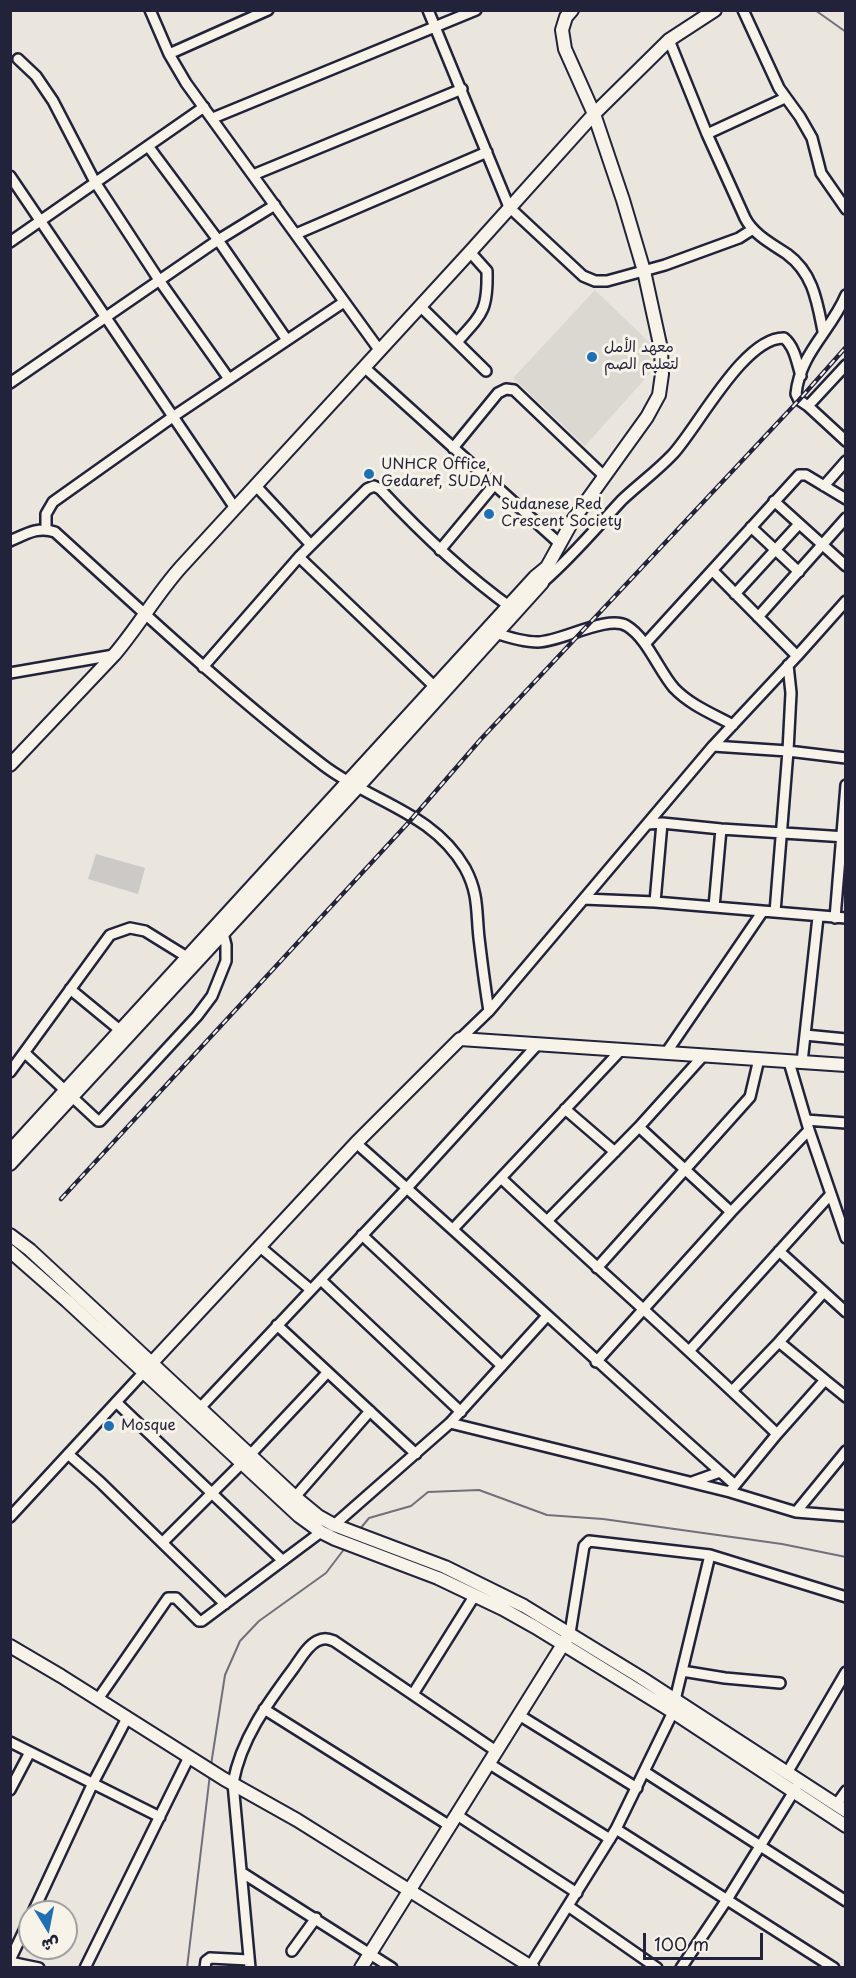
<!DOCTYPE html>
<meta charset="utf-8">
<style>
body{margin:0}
#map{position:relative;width:856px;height:1978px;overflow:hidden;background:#eae6de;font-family:"Playpen Sans","Playpen Sans Arabic",sans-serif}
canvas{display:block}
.frame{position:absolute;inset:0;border:12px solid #22223b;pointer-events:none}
.north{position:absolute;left:18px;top:1900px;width:60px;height:60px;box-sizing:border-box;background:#f7f3e8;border:2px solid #a29fa3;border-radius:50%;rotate:170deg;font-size:16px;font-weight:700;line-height:24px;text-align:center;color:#22223b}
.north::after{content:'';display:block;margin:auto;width:21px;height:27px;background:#1f6fb2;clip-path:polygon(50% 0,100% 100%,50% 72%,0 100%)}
.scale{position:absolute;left:643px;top:1933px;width:120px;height:27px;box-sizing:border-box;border:3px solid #22223b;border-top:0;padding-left:8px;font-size:18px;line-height:21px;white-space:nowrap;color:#22223b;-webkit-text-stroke:4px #f7f3e8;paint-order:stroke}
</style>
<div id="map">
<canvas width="856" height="1978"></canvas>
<div class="frame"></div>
<div class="north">ش</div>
<div class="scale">100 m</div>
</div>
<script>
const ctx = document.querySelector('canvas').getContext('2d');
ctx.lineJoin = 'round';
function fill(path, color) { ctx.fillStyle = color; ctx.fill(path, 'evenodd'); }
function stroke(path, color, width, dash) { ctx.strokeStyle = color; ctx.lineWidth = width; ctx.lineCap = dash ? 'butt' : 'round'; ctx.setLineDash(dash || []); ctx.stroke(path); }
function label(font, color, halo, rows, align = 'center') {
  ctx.font = font + ' "Playpen Sans","Playpen Sans Arabic",sans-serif'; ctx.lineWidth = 6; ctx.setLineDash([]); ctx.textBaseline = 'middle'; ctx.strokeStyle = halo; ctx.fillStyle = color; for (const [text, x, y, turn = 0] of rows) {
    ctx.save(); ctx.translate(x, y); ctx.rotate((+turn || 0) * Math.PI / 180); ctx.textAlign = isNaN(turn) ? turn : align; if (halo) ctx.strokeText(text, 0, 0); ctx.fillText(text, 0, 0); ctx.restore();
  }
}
fill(new Path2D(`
 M595,290L650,343L652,371L585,446L513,378Z`), '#dbd8d2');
fill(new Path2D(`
 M96,854L145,868L138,894L88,879Z`), '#cdc9c6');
stroke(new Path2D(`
 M815,10L846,32
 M360,1529L369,1518L411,1506L428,1492L479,1490L547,1515L603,1519L782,1544L846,1557
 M211,1765L225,1675L240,1641L259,1621L326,1573L345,1548
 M187,1968L210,1774`), '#716f7b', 2);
const street = new Path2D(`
 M150,10L169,54L186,83L380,351
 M428,10L509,207L583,276L595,281H607L665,265L739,238L753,229
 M743,10L779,88L800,117L812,138L821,173L846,209
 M669,40L707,134L745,218C753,234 772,244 787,254C813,273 817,301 823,331
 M169,54L268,10
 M18,59L36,76L53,101L95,182L159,280L229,379
 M213,118L476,10
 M707,134L785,98
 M148,146L218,240L287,340
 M253,175L462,89
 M10,176L235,508
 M296,234L487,152
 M10,242L204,107
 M846,295C831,331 800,353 796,394L799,400L808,406L846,441
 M420,306L486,371
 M457,342C482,314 488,311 487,271L470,252
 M364,367L559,543
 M10,383L218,240L275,205
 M808,406L846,365
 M453,448L498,393L506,389L514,390L604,476
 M256,486L311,545
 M824,486L846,461
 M774,501L846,566
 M751,527L799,572
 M46,529V514L53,502L174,416L344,302
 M10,541C26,534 38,526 55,532C143,612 229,693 323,765C371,802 433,812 465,868C479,894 476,911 479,938C482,963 485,987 489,1011
 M440,550L494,485
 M299,557L435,687
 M713,571L797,656
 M543,582C572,557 596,528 622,500C639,484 657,471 673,454C698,427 744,337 784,338C795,347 797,363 801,376
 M735,594L799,524
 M758,617L846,518
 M493,632C507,637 522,642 538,642C561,642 608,614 627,626C647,638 659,671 674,688C690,705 713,714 733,725
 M645,644L799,475H806L846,499
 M203,667L299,557L367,489L374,486L380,489C421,533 464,574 513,609
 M10,673L114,655
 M713,746L788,751L846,758
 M648,824L662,823L721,829L846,837
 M584,899L655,902L846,918
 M655,902L662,823
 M714,907L721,829
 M775,912L788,751L791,693L788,665
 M835,918L846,785
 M70,989L121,1031
 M805,1035L846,1039
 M460,1039L489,1011L713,746L797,656L846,601
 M25,1053L98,1121H100L197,1016L212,996L226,961V945L222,929
 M666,1053L763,911
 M789,1062L809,1130L846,1238
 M802,1062L818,917
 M10,1072L110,935L130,928L145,931L187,957
 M565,1109L615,1152
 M806,1120L846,1123
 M639,1127L731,1212
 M356,1143C484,1256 608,1372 735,1485
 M502,1179C593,1265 687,1347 777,1434
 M547,1221L639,1127L703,1056
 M453,1229L621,1050
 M362,1235L502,1366
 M259,1246L311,1290
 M779,1251L846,1312
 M597,1268L750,1097L759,1059
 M321,1280L461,1412
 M277,1325L416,1454
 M779,1342L823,1293
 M690,1350L831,1194
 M596,1362L731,1212L809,1130
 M732,1391L779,1342L825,1380
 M116,1402L282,1560
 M199,1409L407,1188L538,1044
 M450,1423L547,1316
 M68,1454L100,1482L225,1604
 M692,1482L720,1472
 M731,1490L777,1434L825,1380L846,1397
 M295,1497L370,1411
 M796,1512L846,1451
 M10,1517L143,1373
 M334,1525L450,1423L730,1492L796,1512L846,1516
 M163,1542L250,1455L327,1373
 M570,1633L584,1546L589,1541L710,1555L846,1597
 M682,1671L725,1678L780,1683
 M413,1694L475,1595
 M98,1699L168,1598H176L199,1621H202L321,1532
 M675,1700L710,1555
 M264,1709L450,1826
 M519,1715L637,1788
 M10,1742L160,1817
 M488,1763L610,1839
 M645,1772L846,1901
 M787,1773L846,1672
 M10,1790L30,1752
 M836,1805L846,1791
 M457,1815L577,1893
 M616,1829L834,1968
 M241,1872L392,1968
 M568,1906L657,1968
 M33,1912L93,1783L127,1718
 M292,1951L316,1918
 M10,1960L30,1918
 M10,1962L39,1968
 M85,1968L189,1757
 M205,1968L206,1961L210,1958L249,1960
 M250,1968L233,1783C241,1739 267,1704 293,1669C299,1661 307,1646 317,1641C323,1638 327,1638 334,1641L496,1751
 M529,1968L616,1829L673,1712
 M681,1968L728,1898L796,1788`);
const secondary = new Path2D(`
 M10,765L114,655C138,627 156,595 181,567L470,252L594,114L669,40L715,10
 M10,1151L535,577L546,568
 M10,1164L358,787L542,583L547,567L573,520L647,417L659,395L662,374L661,349L644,271L623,200L594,114L565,49L562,30L566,17L572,10
 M10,1235L30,1250L99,1314L295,1497L318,1516L334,1525L445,1567L524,1606L640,1677L846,1811
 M10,1251L67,1301L299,1516L321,1532L335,1539L438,1578L503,1609L535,1627L673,1712L846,1826
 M146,1369L356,1143L460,1039L846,1065
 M10,1646L61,1676L224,1779L297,1820L533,1968
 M361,1968L567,1638`);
stroke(street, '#22223b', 14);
stroke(secondary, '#22223b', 16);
stroke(street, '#f7f3e8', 9);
stroke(secondary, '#f7f3e8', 12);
const rail = new Path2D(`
 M61,1199L409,822L481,739L799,400L846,347`);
stroke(rail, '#22223b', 4.5);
stroke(rail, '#f7f3e8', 2, [7]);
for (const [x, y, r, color] of [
 [592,357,6,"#1f6fb2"],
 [369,474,6,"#1f6fb2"],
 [489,514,6,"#1f6fb2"],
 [109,1426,6,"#1f6fb2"]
]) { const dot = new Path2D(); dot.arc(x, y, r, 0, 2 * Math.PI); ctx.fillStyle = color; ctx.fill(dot); stroke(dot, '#f7f3e8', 2); }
label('15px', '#22223b', '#f7f3e8', [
 ["معهد الأمل",604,348],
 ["لتعليم الصم",604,365],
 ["UNHCR Office,",381,465],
 ["Gedaref, SUDAN",381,482],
 ["Sudanese Red",501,505],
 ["Crescent Society",501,522],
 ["Mosque",121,1426]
], 'left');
</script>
